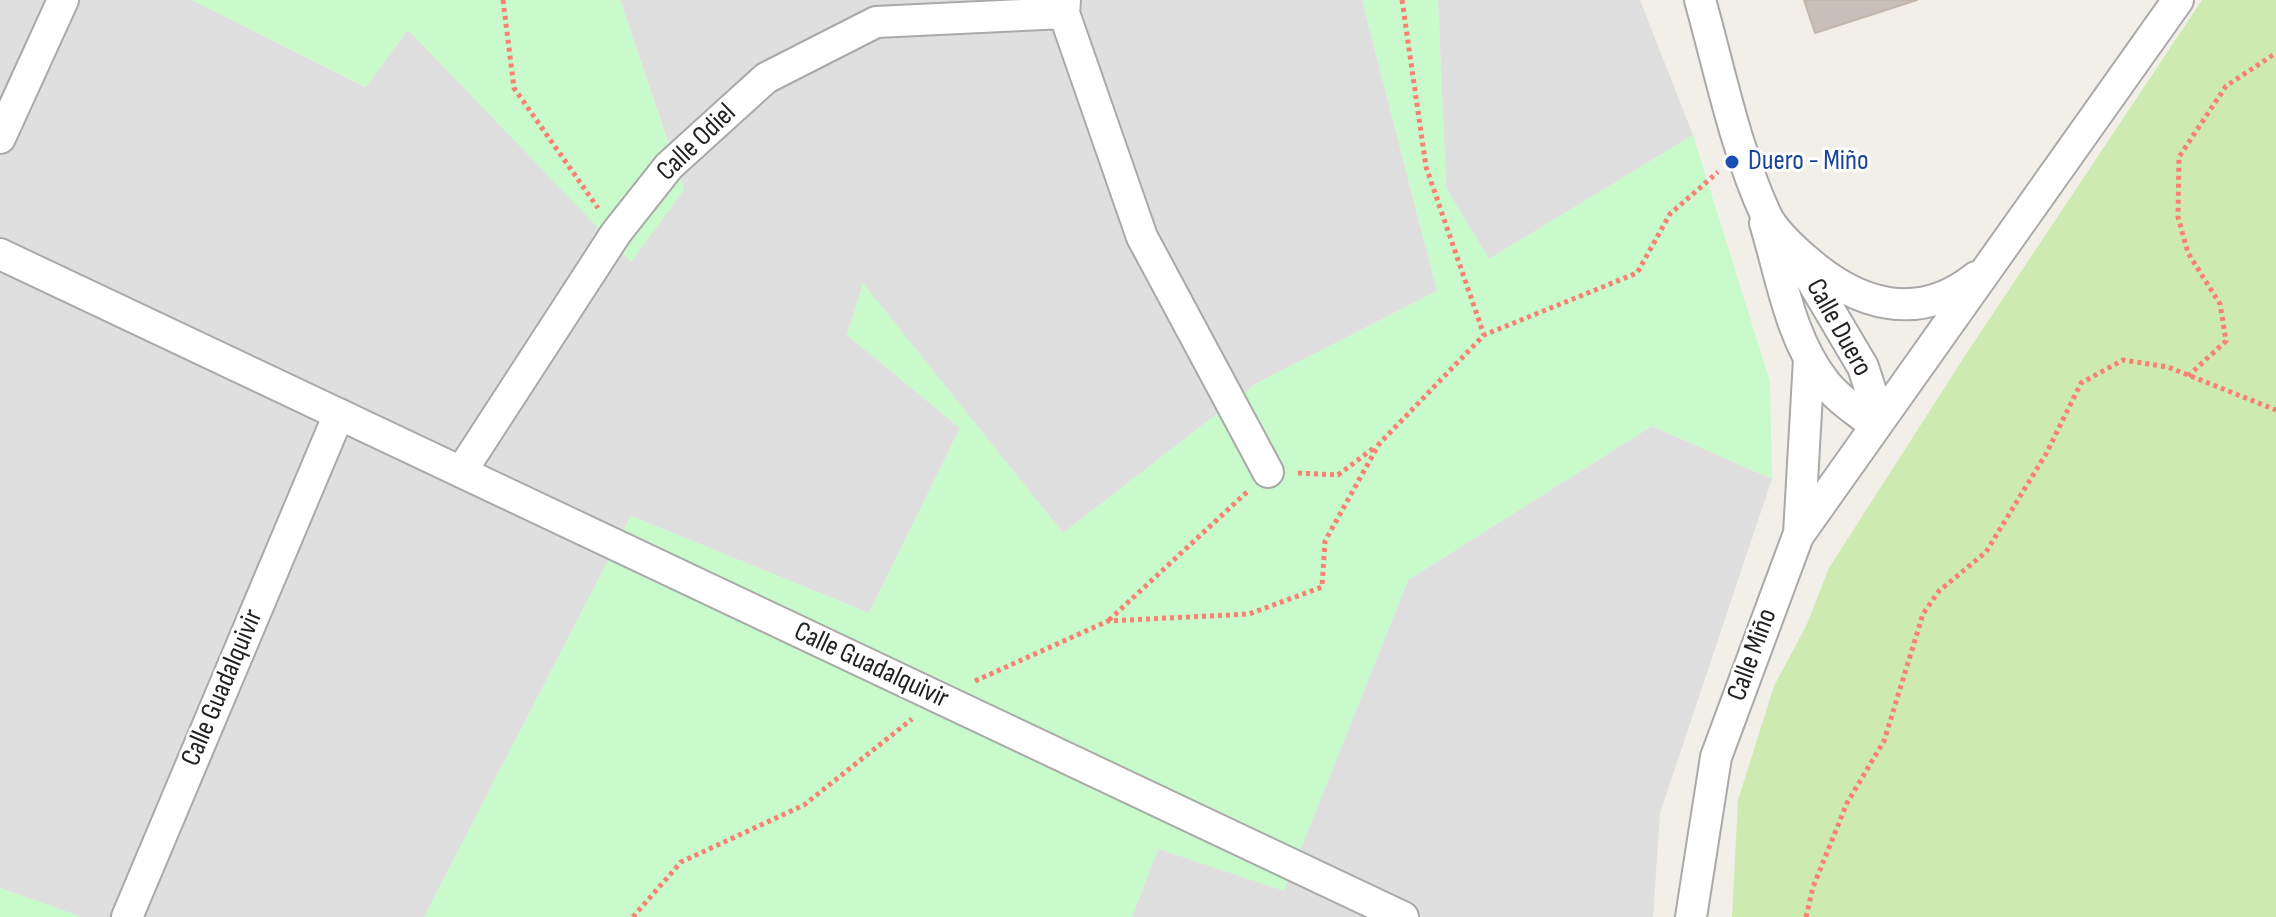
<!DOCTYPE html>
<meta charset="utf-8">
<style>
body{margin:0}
canvas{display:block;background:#f2efe9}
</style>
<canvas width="2276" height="917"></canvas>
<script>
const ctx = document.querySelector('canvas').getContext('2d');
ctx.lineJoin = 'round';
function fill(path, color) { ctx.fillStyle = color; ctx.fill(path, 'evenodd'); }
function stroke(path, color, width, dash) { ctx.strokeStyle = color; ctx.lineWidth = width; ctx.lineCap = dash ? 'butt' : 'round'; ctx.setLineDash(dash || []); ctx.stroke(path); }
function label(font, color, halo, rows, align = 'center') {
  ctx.font = font + ' "Sofia Sans Condensed",sans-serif'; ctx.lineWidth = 6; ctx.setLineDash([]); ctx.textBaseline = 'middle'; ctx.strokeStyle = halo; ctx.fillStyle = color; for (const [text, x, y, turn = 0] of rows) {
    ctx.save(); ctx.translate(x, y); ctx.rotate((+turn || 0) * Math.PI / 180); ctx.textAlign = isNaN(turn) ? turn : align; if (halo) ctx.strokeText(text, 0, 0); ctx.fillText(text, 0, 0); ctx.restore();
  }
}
fill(new Path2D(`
 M0,0H192L365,87L408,29L631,261L684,189L620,0H1362L1437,291L1257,383L1063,533L863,284L847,335L960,428L869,613L631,516L424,917H80L0,888Z
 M1438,0H1640L1693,135L1489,259L1446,188Z
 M1652,426L1772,479L1660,813L1653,917H1132L1158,848L1284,890L1408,580Z`), '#e0dfdf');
fill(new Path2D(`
 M2202,0H2276V917H1732L1738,800L1774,686L1807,624L1829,568L1968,351Z`), '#cdebb0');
fill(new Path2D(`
 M192,0H620L684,190L631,262L408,30L366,87Z
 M1362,0H1438L1446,188L1489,259L1693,135L1770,382L1772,479L1652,426L1408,580L1284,891L1158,849L1132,917H424L631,516L869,613L960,428L847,335L863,283L1063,533L1257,383L1437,291Z
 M0,888L74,914L80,917H0Z`), '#c8facc');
const building = new Path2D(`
 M1804,0H1917L1815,33Z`);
fill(building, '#c7bfb8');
stroke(building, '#c4b6ab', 2);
const minor = new Path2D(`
 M1065,0L1064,13L1142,237L1268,472
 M1700,0C1720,71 1735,148 1766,215C1774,232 1792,248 1806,260C1857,305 1918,324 1976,277
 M0,138L63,0
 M1765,223C1781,276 1790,337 1824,381C1837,399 1859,412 1875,426
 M0,254L1403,917
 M1805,269L1863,367L1880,419
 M461,472L616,233L669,166L766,78L876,22L1064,13
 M1799,534L1809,359
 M127,917L339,414
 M1691,917L1716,757L1798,536L2178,0`);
stroke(minor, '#a9a9a9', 34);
stroke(new Path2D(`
 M503,0L514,88L598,208
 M1402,0L1426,167L1484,335
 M2188,376L2226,341L2220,304L2188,253L2178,217L2179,157L2226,86L2276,53
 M1298,473L1338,475L1375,447
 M1109,620L1248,491
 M975,681L1108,621L1249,614L1322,587L1325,541L1379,444L1484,335L1637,273L1670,214L1718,172
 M633,917L681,862L804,805L912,719
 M1806,917L1813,887L1847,803L1884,741L1923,614L1939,591L1986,552L2046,454L2081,383L2123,360L2168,367L2276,410`), '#fa8072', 5, [4, 4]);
stroke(minor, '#fff', 30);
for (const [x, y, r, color] of [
 [1732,162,8,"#1a4fb4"]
]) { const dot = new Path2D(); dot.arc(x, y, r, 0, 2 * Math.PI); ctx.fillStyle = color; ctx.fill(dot); stroke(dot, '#fff', 3); }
label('28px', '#222', '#fff', [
 ["Calle Odiel",697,143,-44],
 ["Calle Duero",1838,328,61],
 ["Calle Miño",1753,655,-70],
 ["Calle Guadalquivir",871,666,25],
 ["Calle Guadalquivir",223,688,-67]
]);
label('28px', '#164399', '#fff', [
 ["Duero - Miño",1748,162]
], 'left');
</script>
